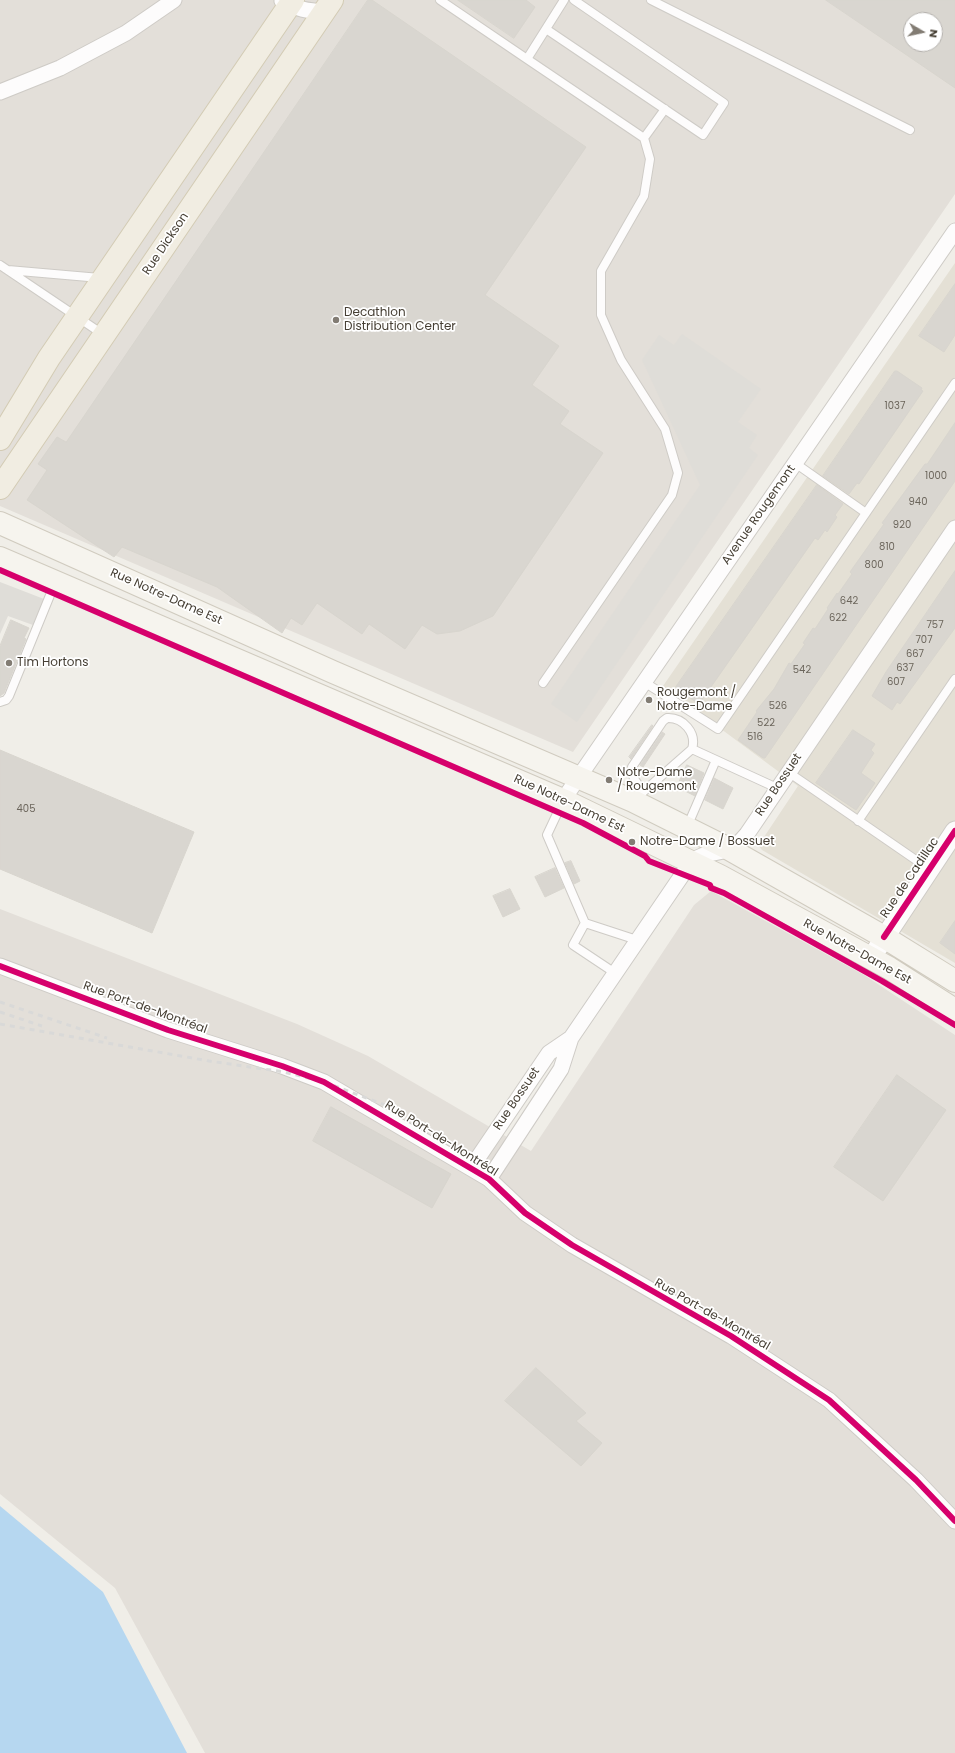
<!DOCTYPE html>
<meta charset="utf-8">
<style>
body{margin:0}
#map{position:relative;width:955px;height:1753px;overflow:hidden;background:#f0eee8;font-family:Poppins,sans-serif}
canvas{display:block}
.north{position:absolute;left:903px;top:12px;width:40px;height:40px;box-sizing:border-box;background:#fff;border:1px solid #b5b2ae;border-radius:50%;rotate:99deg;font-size:11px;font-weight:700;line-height:16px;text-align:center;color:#463f34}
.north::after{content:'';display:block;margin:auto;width:14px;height:18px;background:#827c73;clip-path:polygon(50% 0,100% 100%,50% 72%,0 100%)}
</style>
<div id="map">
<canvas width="955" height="1753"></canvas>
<div class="north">N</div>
</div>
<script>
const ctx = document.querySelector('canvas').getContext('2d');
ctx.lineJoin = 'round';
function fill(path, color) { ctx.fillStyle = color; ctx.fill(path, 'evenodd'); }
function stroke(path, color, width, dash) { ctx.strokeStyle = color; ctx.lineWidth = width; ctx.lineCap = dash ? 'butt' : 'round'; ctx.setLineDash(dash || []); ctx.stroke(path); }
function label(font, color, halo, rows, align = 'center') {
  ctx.font = font + ' Poppins,sans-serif'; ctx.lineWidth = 3.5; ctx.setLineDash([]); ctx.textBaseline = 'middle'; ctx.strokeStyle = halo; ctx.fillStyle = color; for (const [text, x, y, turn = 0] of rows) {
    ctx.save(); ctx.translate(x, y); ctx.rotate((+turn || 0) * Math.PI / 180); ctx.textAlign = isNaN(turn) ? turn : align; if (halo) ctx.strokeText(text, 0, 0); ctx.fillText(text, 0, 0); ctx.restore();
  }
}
fill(new Path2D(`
 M955,263V963L762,850L759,846L760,843L798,786L663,686Z`), '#e4e0d5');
fill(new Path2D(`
 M0,0H955V194L573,752L0,506ZM911,20H935V44H911Z
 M711,891L864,975L955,1035V1753H205L115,1588L0,1494V909L297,1024L368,1056L531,1151L694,905Z`), '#e3dfd9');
fill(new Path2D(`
 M682,334L761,389L738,422L757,435L749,448L758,455L577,722L551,704L700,485L642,360L659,335L674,345Z
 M0,582L44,599L33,625L8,616L0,634Z`), '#dfddd8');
fill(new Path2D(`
 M0,1506L103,1592L187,1753H0Z`), '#b6d7f0');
const building = new Path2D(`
 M368,0H372L586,147L485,295L559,346L532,385L569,411L560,424L603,453L493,616L460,631L437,634L422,625L405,649L369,624L362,634L317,603L302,625L291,618L282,633L217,587L122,547L114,557L27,500L47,470L38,464L57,437L66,442Z
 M458,0H526L535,7L514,38Z
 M826,0H955V88L911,58ZM911,20H935V44H911Z
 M955,284V335L944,352L919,336Z
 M895,371H897L922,388L921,390L923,391L859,484L857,483L849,494L823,476Z
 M955,423V481L765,758H763L738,740L757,712L756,711L774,689L789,663L791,664L805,644L803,643L813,628L815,629L828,609L827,608L837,593L838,594L852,574L850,572L884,524L882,523L925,464H927Z
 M817,485L843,504L835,515L837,517L827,532L825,530L818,540L815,538L699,704L677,689L676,687Z
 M955,571V628L900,704L897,702L892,710L872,696L886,672Z
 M11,620L29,628L24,638L26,639L4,693L0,696V646Z
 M652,725L653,726L631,759L629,757Z
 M853,730L875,744L871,750L874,753L861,773L875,783L856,810L816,783Z
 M662,732L665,734L643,767L640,765Z
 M0,750L194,832L152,933L0,869Z
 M687,765L704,773L695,796L677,787Z
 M714,778L733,788L723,809L705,800Z
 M571,861L580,881L574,884L565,863Z
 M555,868L564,888L545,897L535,877Z
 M510,889L520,909L503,917L493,896Z
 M955,921V954L940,943Z
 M897,1075L946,1110L883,1201L834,1167Z
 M331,1107L451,1174L432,1208L313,1141Z
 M536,1368L586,1413L576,1421L602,1443L581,1466L505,1401Z`);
fill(building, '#d9d6d0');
stroke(building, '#d8d5ce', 1);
const service = new Path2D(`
 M440,0L527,59L564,0
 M651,0L910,130
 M546,29L703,135L724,103L574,0
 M527,59L644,138L650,159L644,196L601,271V315L621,360L665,429L678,473L672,495L543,683
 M644,138L665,109
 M0,265L104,335
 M8,270L100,278
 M795,463L866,513
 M644,682L718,729L955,383
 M0,702L6,700L9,696L55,583
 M788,772L929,869
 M643,791C638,784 630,776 632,767L663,721L667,718C683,717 697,733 692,749
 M634,800L692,749L777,788
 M563,801L547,835L585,923L637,940
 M858,821L955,679
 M687,827L716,760
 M585,923L573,945L615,973`);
const minor = new Path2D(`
 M282,1C296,9 308,11 324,12
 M0,92L60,68L126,33L174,0
 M563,800L955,231
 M0,966L168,1030L282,1066L324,1082L489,1179L525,1213L572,1245L731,1336L829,1400L916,1480L955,1521
 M471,1168L549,1053L571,1038
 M489,1179L561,1069L571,1038L691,862C703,852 716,854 730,849C737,846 742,840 747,834L955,528`);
const tertiary = new Path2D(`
 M871,958L955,831`);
const secondary = new Path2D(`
 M0,523L333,672L633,801L729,849L884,937L955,981
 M0,558L563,800L720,876L889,968L955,1010`);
const primary = new Path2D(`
 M0,439L49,358L293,0
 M0,488L332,0`);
stroke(service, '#cecbc6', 10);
stroke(minor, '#cecbc6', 17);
stroke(tertiary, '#cecbc6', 21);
stroke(secondary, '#d0cbbf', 24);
stroke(primary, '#d3cbb4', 24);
stroke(service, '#fdfcfc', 8);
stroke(minor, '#fdfcfc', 15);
stroke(tertiary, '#fdfcfc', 19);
stroke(secondary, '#f6f4ee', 22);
stroke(primary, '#f1ede2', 22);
stroke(new Path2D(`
 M0,1002L107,1038
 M0,1012L42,1026
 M0,1024L209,1061L284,1072L324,1082L396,1109`), '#d9d9d8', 3, [5, 5]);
stroke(new Path2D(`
 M0,570L583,823L645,856L649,861L710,885L711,888L724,893L882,981L955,1025
 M884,937L955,831
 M0,966L168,1030L282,1066L324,1082L489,1179L525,1213L572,1245L731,1336L829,1400L916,1480L955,1521`), '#d6006c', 6);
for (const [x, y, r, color] of [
 [336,320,4,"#827c73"],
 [9,663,4,"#827c73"],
 [649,700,4,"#827c73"],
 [609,780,4,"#827c73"],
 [632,842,4,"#827c73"]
]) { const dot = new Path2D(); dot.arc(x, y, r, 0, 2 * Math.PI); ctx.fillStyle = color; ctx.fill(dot); stroke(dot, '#fff', 1.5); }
label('10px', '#6c665c', null, [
 ["1037",895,406],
 ["1000",936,476],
 ["940",918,502],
 ["920",902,525],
 ["810",887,547],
 ["800",874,565],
 ["642",849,601],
 ["622",838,618],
 ["757",935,625],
 ["707",924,640],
 ["667",915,654],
 ["637",905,668],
 ["542",802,670],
 ["607",896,682],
 ["526",778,706],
 ["522",766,723],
 ["516",755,737],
 ["405",26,809]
]);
label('12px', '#463f34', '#fff', [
 ["Rue Dickson",166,244,-56],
 ["Avenue Rougemont",759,515,-55],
 ["Rue Notre-Dame Est",166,597,24],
 ["Rue Bossuet",779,785,-56],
 ["Rue Notre-Dame Est",569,804,25],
 ["Rue de Cadillac",910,878,-56],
 ["Rue Notre-Dame Est",857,952,29],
 ["Rue Port-de-Montréal",145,1008,20],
 ["Rue Bossuet",517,1099,-56],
 ["Rue Port-de-Montréal",441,1139,32],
 ["Rue Port-de-Montréal",712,1315,30]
]);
label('12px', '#463f34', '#fff', [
 ["Decathlon",344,313],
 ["Distribution Center",344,327],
 ["Tim Hortons",17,663],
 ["Rougemont /",657,693],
 ["Notre-Dame",657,707],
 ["Notre-Dame",617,773],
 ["/ Rougemont",617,787],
 ["Notre-Dame / Bossuet",640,842]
], 'left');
</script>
